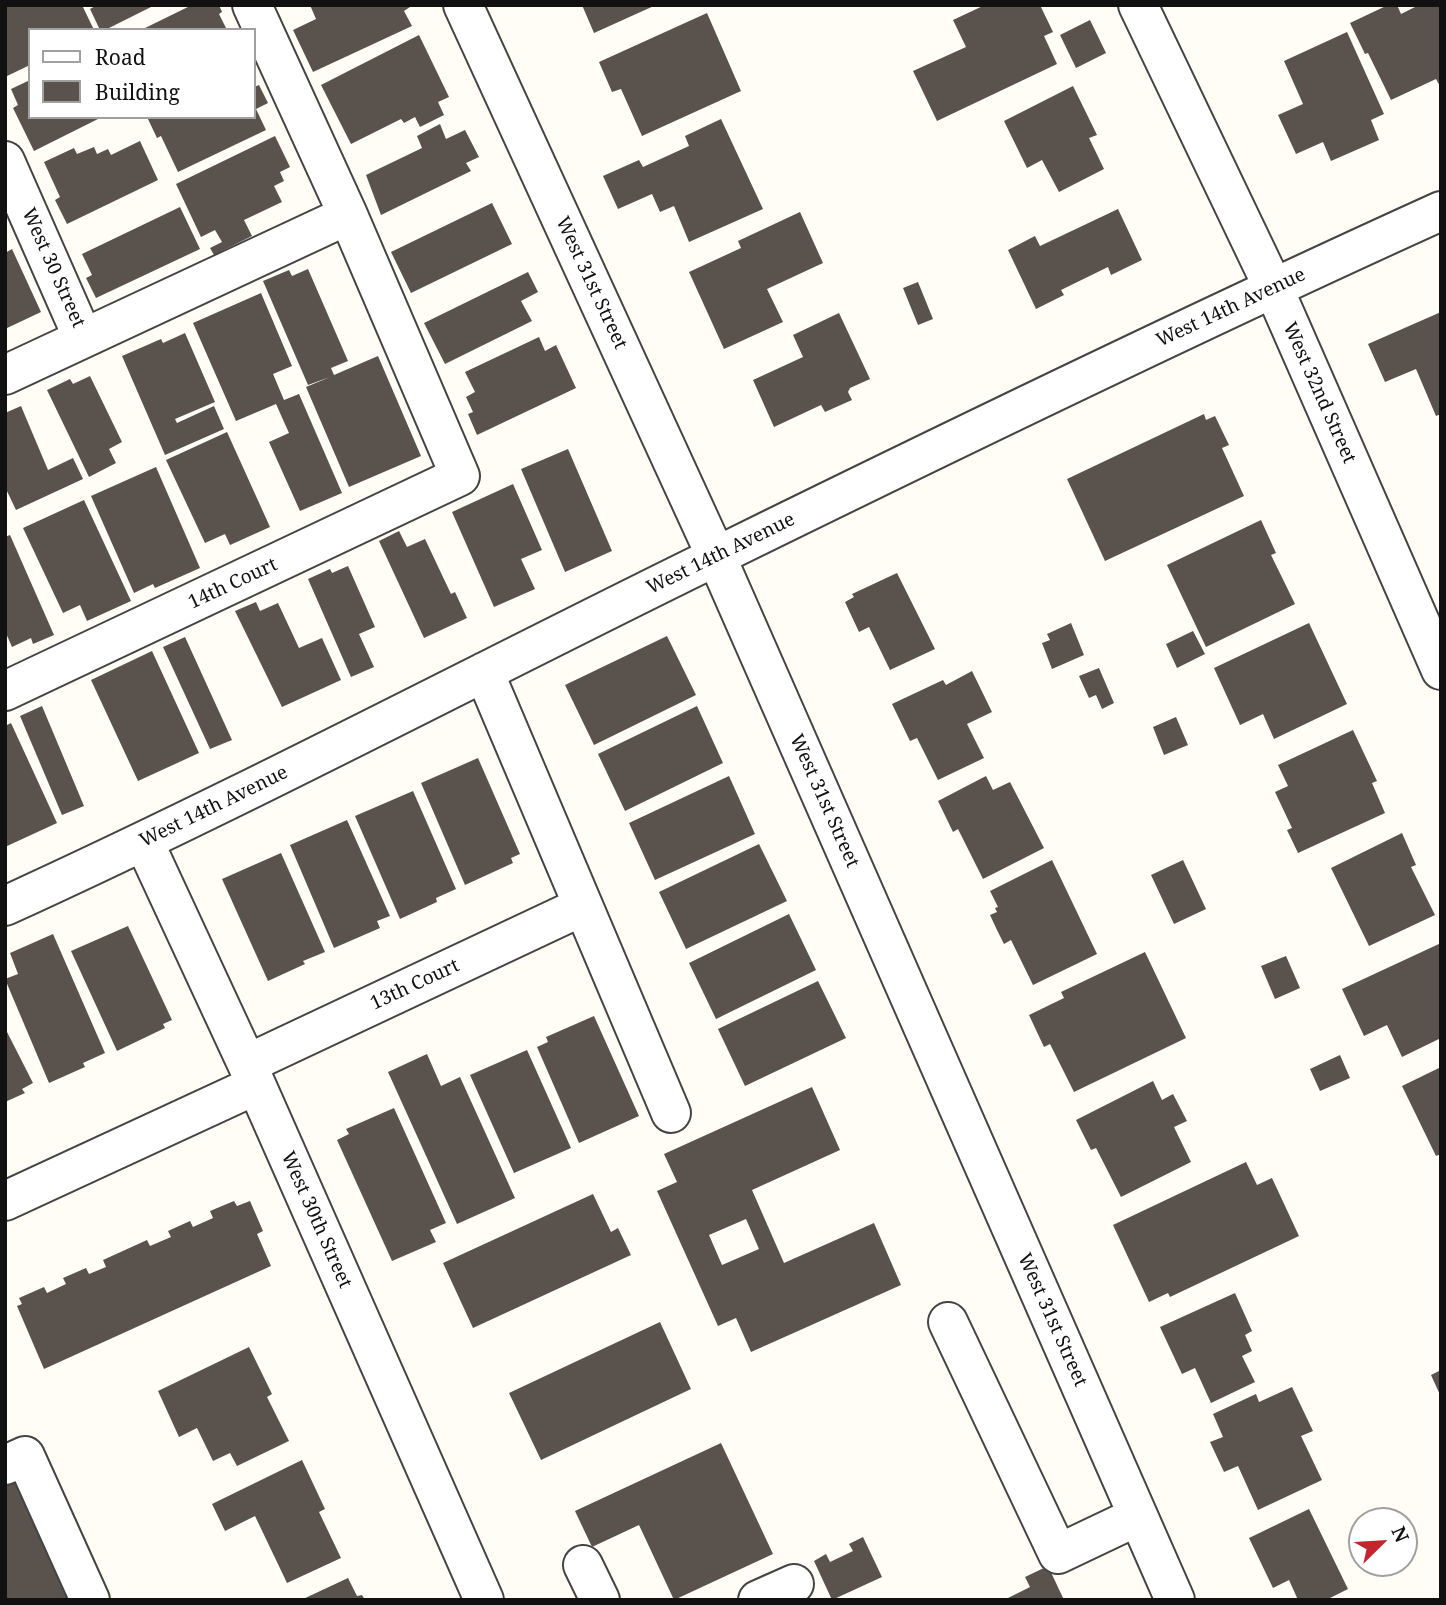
<!DOCTYPE html>
<style>
body{margin:0}
#map{position:relative;width:1446px;height:1605px;overflow:hidden;background:#fffdf5;font-family:"Noto Serif",serif}
canvas{display:block}
.frame{position:absolute;inset:0;border:7px solid #111;pointer-events:none}
.legend{position:absolute;left:28px;top:28px;width:228px;height:91px;box-sizing:border-box;background:#fff;border:2px solid #a0a0a0;margin:0;padding:9px 12px;list-style:none;font-size:21px;color:#111}
.legend li{display:flex;align-items:center;gap:14px;height:35px}
.legend b{width:35px;border:2px solid #a0a0a0}
.north{position:absolute;left:1348px;top:1507px;width:70px;height:70px;box-sizing:border-box;background:#fff;border:2px solid #a0a0a0;border-radius:50%;rotate:66deg;font-size:19px;font-weight:700;line-height:28px;text-align:center;color:#111}
.north::after{content:'';display:block;margin:auto;width:24px;height:32px;background:#c4262e;clip-path:polygon(50% 0,100% 100%,50% 72%,0 100%)}
</style>
<div id="map">
<canvas width="1446" height="1605"></canvas>
<div class="frame"></div>
<ul class="legend">
<li><b style="height:9px;background:#fff"></b>Road</li>
<li><b style="height:19px;background:#5a524d"></b>Building</li>
</ul>
<div class="north">N</div>
</div>
<script>
const ctx = document.querySelector('canvas').getContext('2d');
ctx.lineJoin = 'round';
function fill(path, color) { ctx.fillStyle = color; ctx.fill(path, 'evenodd'); }
function stroke(path, color, width, dash) { ctx.strokeStyle = color; ctx.lineWidth = width; ctx.lineCap = dash ? 'butt' : 'round'; ctx.setLineDash(dash || []); ctx.stroke(path); }
function label(font, color, halo, rows, align = 'center') {
  ctx.font = font + ' "Noto Serif",serif'; ctx.lineWidth = 7; ctx.setLineDash([]); ctx.textBaseline = 'middle'; ctx.strokeStyle = halo; ctx.fillStyle = color; for (const [text, x, y, turn = 0] of rows) {
    ctx.save(); ctx.translate(x, y); ctx.rotate((+turn || 0) * Math.PI / 180); ctx.textAlign = isNaN(turn) ? turn : align; if (halo) ctx.strokeText(text, 0, 0); ctx.fillText(text, 0, 0); ctx.restore();
  }
}
fill(new Path2D(`
 M5,5H82L94,30H30V65L5,77Z
 M97,5H155L105,30H100L90,9Z
 M192,5H219L222,12L219,14L227,30H141Z
 M310,5H409L410,7L404,11L412,26L313,72L293,30L316,19Z
 M582,5H656L594,33Z
 M985,5H1040L1053,32L1044,36L1057,64L937,121L913,71L966,47L953,20Z
 M1388,5H1397L1401,14L1419,5H1441V88L1436,79L1391,100L1368,53L1365,54L1350,23Z
 M707,13L741,91L642,136L621,89L612,92L599,62Z
 M1090,20L1106,53L1076,68L1060,35Z
 M1347,32L1384,114L1371,120L1379,140L1331,161L1323,142L1296,154L1278,115L1303,104L1284,61Z
 M419,35L449,97L438,102L444,115L420,127L415,117L404,123L401,119L351,144L321,85Z
 M30,80V117H102L34,151L13,108L18,105L11,89Z
 M259,85L268,103L256,109L266,130L178,172L161,136L157,138L147,117H254V87Z
 M1073,86L1097,135L1089,138L1104,169L1059,192L1042,160L1027,168L1004,121Z
 M721,119L763,209L689,242L674,206L660,212L652,194L618,209L603,176L639,160L643,167L689,146L685,136Z
 M440,124L446,139L465,130L479,157L466,163L471,171L381,215L366,175L422,148L417,136Z
 M275,136L290,167L280,172L284,181L274,186L282,202L244,220L252,236L214,255L210,248L222,242L215,230L201,237L176,184Z
 M140,141L158,180L67,224L55,200L60,197L44,162L74,148L77,154L94,147L97,154L108,149L111,155Z
 M492,203L512,244L411,293L391,252Z
 M180,207L200,249L96,298L86,278L92,275L82,254Z
 M1118,209L1142,260L1111,275L1108,267L1061,290L1064,295L1036,309L1008,250L1035,236L1040,246Z
 M800,212L823,263L767,289L783,322L724,349L689,272L741,248L738,241Z
 M12,249L41,312L5,329V253Z
 M308,269L348,361L331,368L334,375L378,356L421,456L349,487L306,387L330,377L308,385L263,281L289,270L292,276Z
 M528,272L538,292L521,301L532,321L445,364L424,323Z
 M918,282L933,319L918,325L903,288Z
 M261,293L292,366L273,374L284,400L299,394L342,493L300,511L269,442L289,433L276,404L236,421L193,323Z
 M1441,312V414L1436,416L1416,369L1385,382L1368,344Z
 M839,313L870,379L850,388L848,392L852,400L825,412L821,405L774,427L753,380L803,357L793,335Z
 M185,333L215,402L175,419L177,423L214,406L224,429L165,455L122,356L161,339L163,343Z
 M539,337L545,351L556,345L576,388L477,435L468,414L473,412L466,397L475,392L465,372Z
 M90,376L122,442L109,449L116,463L89,477L47,390L70,379L73,384Z
 M21,406L48,470L73,458L83,479L16,510L5,487V413Z
 M1204,414L1206,420L1215,416L1229,445L1222,448L1244,496L1105,561L1067,479Z
 M227,432L270,527L230,545L225,534L205,543L166,460Z
 M568,449L612,551L565,572L521,469Z
 M156,467L200,568L155,588L153,584L134,593L91,496Z
 M513,484L542,550L521,559L535,589L494,607L452,512Z
 M84,500L131,601L87,621L80,605L63,613L23,528Z
 M1261,520L1276,553L1271,555L1295,604L1206,647L1167,565Z
 M399,531L407,547L425,539L451,594L455,592L467,618L424,638L379,541Z
 M10,535L54,635L33,644L31,638L12,647L5,631V537Z
 M348,566L375,627L359,634L374,667L351,677L308,579L330,569L332,573Z
 M897,573L935,649L890,670L869,627L859,632L845,602L854,597L852,594Z
 M256,602L260,611L278,603L299,648L322,638L341,680L282,707L235,611Z
 M1071,623L1084,655L1052,669L1042,643L1050,640L1047,634Z
 M1309,623L1347,704L1274,739L1263,714L1240,725L1214,668Z
 M1193,631L1205,654L1177,668L1166,644Z
 M667,636L696,695L594,745L565,685Z
 M185,637L232,740L210,749L163,647Z
 M152,651L199,753L138,781L91,680Z
 M1099,668L1114,703L1102,709L1096,695L1089,698L1079,676Z
 M972,671L992,712L967,724L984,758L938,780L917,738L910,741L892,704L943,680L946,685Z
 M42,706L84,806L62,815L20,716Z
 M697,706L723,763L625,811L598,754Z
 M1176,717L1188,745L1164,755L1153,727Z
 M11,723L57,823L5,847V726Z
 M1353,730L1377,781L1372,783L1385,813L1298,853L1287,830L1292,828L1275,792L1288,786L1278,765Z
 M478,758L520,854L511,858L513,863L465,885L421,783Z
 M729,776L755,834L655,880L629,823Z
 M986,776L993,790L1010,782L1044,848L983,879L958,829L953,832L938,801Z
 M413,791L456,889L436,898L437,902L400,919L355,816Z
 M347,820L390,916L377,921L380,928L334,948L290,845Z
 M1402,833L1416,865L1411,867L1435,915L1369,946L1331,868Z
 M759,844L787,901L686,949L659,892Z
 M281,853L325,952L303,961L305,964L268,981L222,879Z
 M1052,860L1097,954L1033,985L1011,940L1004,944L997,930L990,915L997,912L995,908L998,907L990,891Z
 M1183,860L1206,909L1174,924L1151,875Z
 M789,914L816,970L716,1019L689,963Z
 M128,926L172,1020L163,1024L165,1028L117,1051L71,951Z
 M53,934L105,1053L83,1063L85,1067L49,1083L5,979L18,974L10,953Z
 M1441,943V1038L1402,1057L1387,1025L1364,1036L1342,989Z
 M1145,952L1186,1038L1074,1092L1050,1044L1044,1047L1029,1015L1064,998L1061,992Z
 M1286,956L1300,988L1275,999L1261,966Z
 M818,981L846,1038L745,1086L718,1029Z
 M594,1016L639,1116L579,1143L537,1047L548,1042L546,1037Z
 M5,1028L33,1083L22,1089L25,1093L5,1102Z
 M527,1050L571,1148L514,1173L470,1075Z
 M427,1054L441,1086L460,1077L515,1198L457,1224L388,1072Z
 M1340,1055L1350,1078L1320,1091L1310,1069Z
 M1441,1067V1154L1436,1156L1402,1086Z
 M1153,1081L1162,1100L1173,1094L1187,1121L1174,1127L1191,1162L1121,1197L1096,1148L1091,1150L1076,1120Z
 M812,1087L840,1150L752,1190L784,1263L874,1223L901,1285L751,1352L736,1318L718,1326L657,1191L677,1182L664,1154ZM746,1219L759,1249L722,1265L709,1235Z
 M394,1108L446,1223L430,1230L436,1242L392,1261L337,1140L349,1134L346,1129Z
 M1246,1162L1257,1185L1272,1178L1299,1236L1170,1297L1168,1293L1149,1302L1113,1225Z
 M593,1194L611,1232L618,1228L631,1255L473,1328L443,1263Z
 M234,1201L237,1206L250,1201L263,1231L257,1234L271,1266L44,1369L17,1306L22,1304L19,1298L44,1287L47,1293L66,1284L63,1278L86,1268L89,1274L106,1267L103,1260L147,1240L150,1246L171,1237L168,1231L190,1221L193,1227L213,1218L210,1211Z
 M1235,1293L1252,1331L1245,1335L1252,1351L1242,1356L1255,1382L1211,1403L1195,1368L1182,1374L1160,1327Z
 M660,1322L691,1389L541,1460L509,1393Z
 M249,1347L272,1394L267,1397L289,1441L237,1466L230,1453L213,1461L197,1428L179,1437L158,1391Z
 M1441,1370V1397L1431,1375Z
 M1292,1387L1313,1431L1301,1436L1322,1480L1258,1510L1238,1466L1224,1472L1210,1442L1223,1437L1213,1414L1256,1394L1259,1402Z
 M721,1443L773,1554L674,1600L639,1525L592,1547L575,1511Z
 M302,1460L325,1509L319,1512L341,1558L287,1583L255,1516L225,1531L212,1504Z
 M10,1470L68,1600H5V1472Z
 M1309,1509L1348,1589L1326,1600H1298L1289,1580L1273,1588L1249,1538Z
 M863,1537L882,1577L832,1600L814,1561L826,1554L830,1562L853,1551L849,1544Z
 M1048,1566L1064,1600H1004L1030,1587L1025,1577Z
 M348,1578L357,1596L362,1595L365,1600H301Z`), '#5a524d');
const minor = new Path2D(`
 M463,5L716,556L1175,1600
 M1138,5L1273,287L1441,670
 M5,161L83,338
 M5,375L348,215
 M484,672L671,1113
 M5,691L460,476L348,215L252,5
 M144,842L247,1064L484,1600
 M5,906C246,796 480,672 717,556C957,438 1198,321 1441,211
 M247,1064L583,906
 M5,1201L256,1085
 M948,1322L1058,1554L1138,1516
 M5,1465L25,1456L90,1600
 M583,1565L600,1600
 M758,1600L794,1584`);
stroke(minor, '#444', 42);
stroke(minor, '#fff', 38);
label('19px', '#111', '#fff', [
 ["West 30 Street",53,268,66],
 ["West 31st Street",591,283,65],
 ["West 14th Avenue",1231,308,-25],
 ["West 32nd Street",1319,393,66],
 ["West 14th Avenue",721,554,-26],
 ["14th Court",233,584,-25],
 ["West 31st Street",824,801,66],
 ["West 14th Avenue",214,807,-26],
 ["13th Court",415,985,-25],
 ["West 30th Street",316,1220,66],
 ["West 31st Street",1052,1320,66]
]);
</script>
